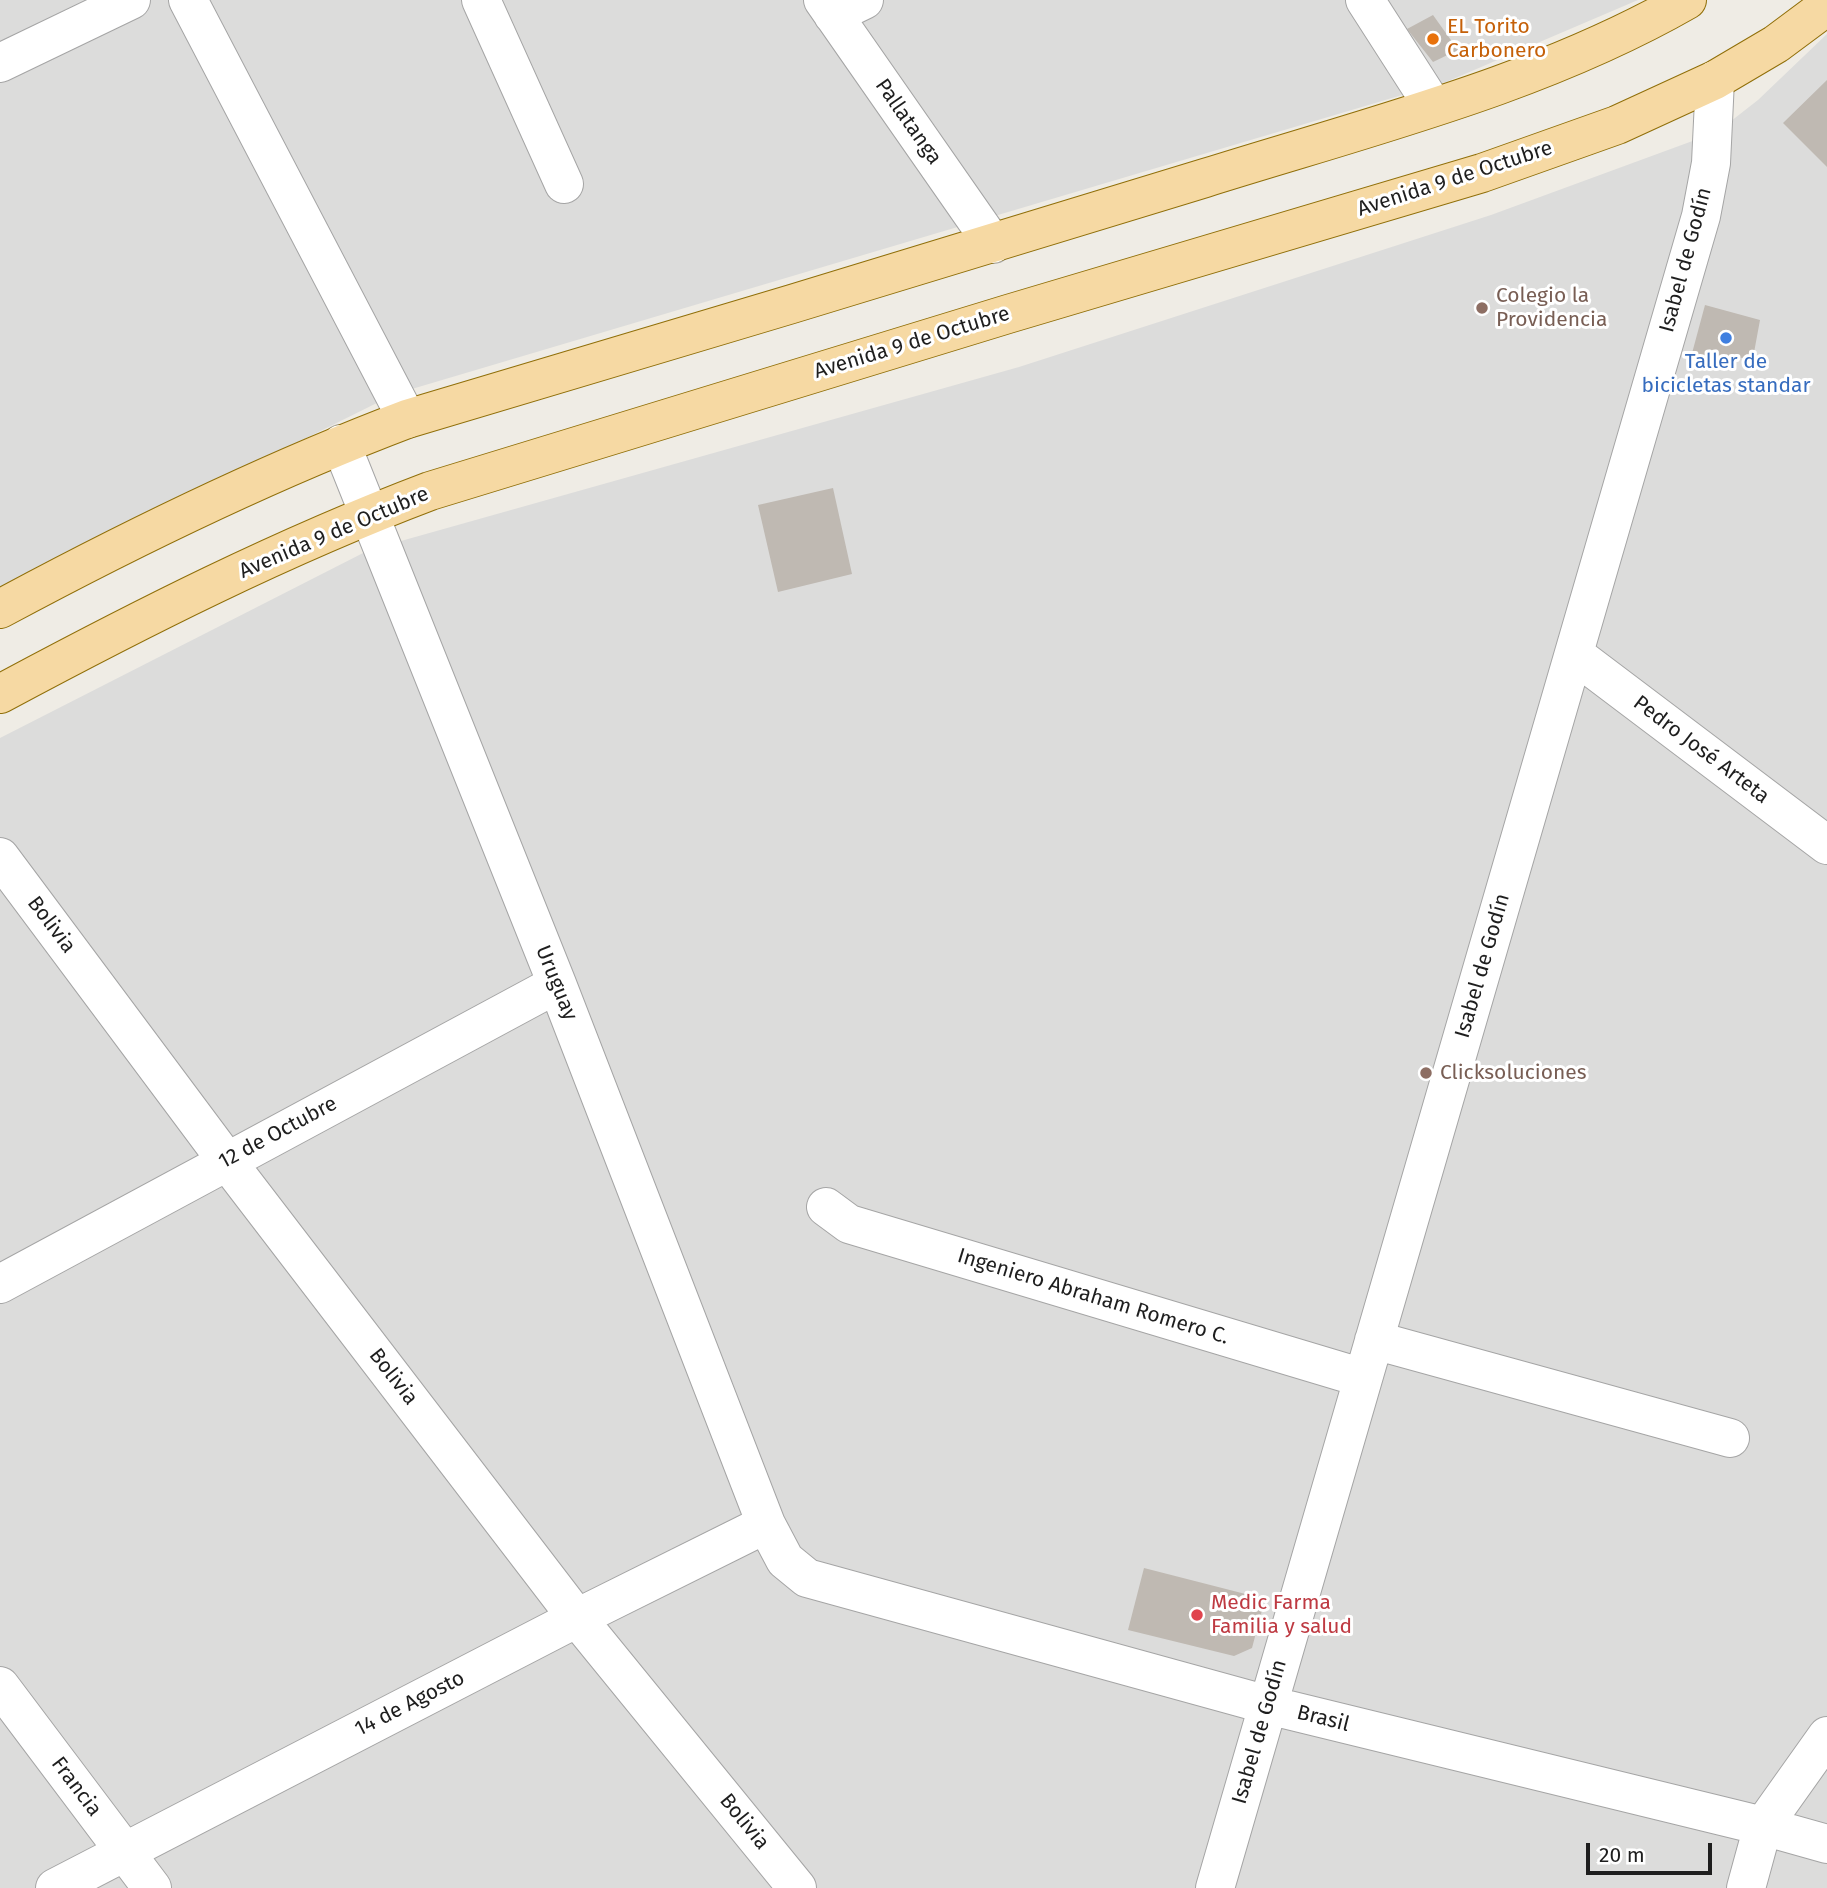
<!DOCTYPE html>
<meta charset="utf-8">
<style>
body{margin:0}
#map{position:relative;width:1827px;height:1888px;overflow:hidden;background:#efece5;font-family:"Fira Sans",sans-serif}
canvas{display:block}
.scale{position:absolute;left:1586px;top:1843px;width:126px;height:32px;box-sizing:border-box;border:4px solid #1e1e1e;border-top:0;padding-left:9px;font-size:21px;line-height:24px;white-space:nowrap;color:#1e1e1e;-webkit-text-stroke:5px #fff;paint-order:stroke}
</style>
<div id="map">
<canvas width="1827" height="1888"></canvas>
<div class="scale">20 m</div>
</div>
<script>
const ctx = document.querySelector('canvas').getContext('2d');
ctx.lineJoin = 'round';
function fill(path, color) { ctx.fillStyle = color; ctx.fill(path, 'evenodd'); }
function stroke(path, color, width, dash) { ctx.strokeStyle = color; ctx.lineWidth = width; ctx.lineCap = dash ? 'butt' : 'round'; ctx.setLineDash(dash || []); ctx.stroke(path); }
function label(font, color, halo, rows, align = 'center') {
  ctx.font = font + ' "Fira Sans",sans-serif'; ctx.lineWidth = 6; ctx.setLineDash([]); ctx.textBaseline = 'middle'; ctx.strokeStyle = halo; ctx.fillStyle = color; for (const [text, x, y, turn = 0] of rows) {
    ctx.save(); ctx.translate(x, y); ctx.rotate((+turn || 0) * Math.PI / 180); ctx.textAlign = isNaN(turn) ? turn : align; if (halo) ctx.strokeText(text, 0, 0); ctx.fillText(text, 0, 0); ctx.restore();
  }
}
fill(new Path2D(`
 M0,0H1638L1446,82L395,394L0,590Z
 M1827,34V1888H0V738L369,550L1019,367L1491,215L1717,132L1758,100Z`), '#dcdcdb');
fill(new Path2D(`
 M1433,15L1458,50L1433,62L1407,29Z
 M1827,80V167L1783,123Z
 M1705,305L1760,320L1753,358L1691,357Z
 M833,488L852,574L778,592L758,505Z
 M1144,1568L1265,1599L1252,1648L1234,1656L1128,1630Z`), '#bfb9b2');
const minor = new Path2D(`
 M188,0L407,419
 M481,0L564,184
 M823,0L993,244
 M1365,0L1433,106
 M833,15L864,0
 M0,63L131,0
 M341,444L557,984L766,1524L785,1560L807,1578L1268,1705L1763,1826L1827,1844
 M1574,654L1827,845
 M0,857L226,1160L577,1618L797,1888
 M826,1207L849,1224L1363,1378
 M0,1284L557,984
 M1374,1340L1730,1438
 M0,1686L152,1888
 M55,1888L577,1618L766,1524
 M1215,1888L1701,216L1711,163L1715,80
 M1746,1888L1763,1826L1827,1736`);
const major = new Path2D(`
 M0,609C132,538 267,472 407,419C673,340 940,260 1205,178C1367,127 1539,85 1687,0
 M0,694C140,619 282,547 430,491L1008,314L1482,173L1617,125L1715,80L1776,44L1827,6`);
stroke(minor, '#a5a5a5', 40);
stroke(major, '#906f09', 40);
stroke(minor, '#fff', 38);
stroke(major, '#f6d9a3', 38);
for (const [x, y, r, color] of [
 [1433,39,7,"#e8710a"],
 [1482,308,7,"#8d6e63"],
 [1726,338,7,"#3f7fe0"],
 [1426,1073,7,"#8d6e63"],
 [1197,1615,7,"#e0444e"]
]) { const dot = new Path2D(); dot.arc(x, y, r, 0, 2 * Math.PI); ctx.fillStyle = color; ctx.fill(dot); stroke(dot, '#fff', 2.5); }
label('21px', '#c56008', '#fff', [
 ["EL Torito",1447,27],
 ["Carbonero",1447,51]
], 'left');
label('21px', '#1e1e1e', '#fff', [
 ["Pallatanga",908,122,55],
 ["Avenida 9 de Octubre",1455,179,-18],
 ["Isabel de Godín",1686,260,-75],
 ["Avenida 9 de Octubre",912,343,-17],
 ["Avenida 9 de Octubre",334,533,-23],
 ["Pedro José Arteta",1701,750,37],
 ["Bolivia",51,925,53],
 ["Isabel de Godín",1483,966,-74],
 ["Uruguay",556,983,68],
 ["12 de Octubre",278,1133,-28],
 ["Ingeniero Abraham Romero C.",1093,1297,17],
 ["Bolivia",393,1377,52],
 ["14 de Agosto",410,1704,-27],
 ["Brasil",1323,1719,14],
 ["Isabel de Godín",1260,1732,-74],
 ["Francia",76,1787,53],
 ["Bolivia",744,1822,51]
]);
label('21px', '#785e54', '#fff', [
 ["Colegio la",1496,296],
 ["Providencia",1496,320],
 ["Clicksoluciones",1440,1073]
], 'left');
label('21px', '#366cbe', '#fff', [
 ["Taller de",1726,362],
 ["bicicletas standar",1726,386]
]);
label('21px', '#be3a42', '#fff', [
 ["Medic Farma",1211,1603],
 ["Familia y salud",1211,1627]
], 'left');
</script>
